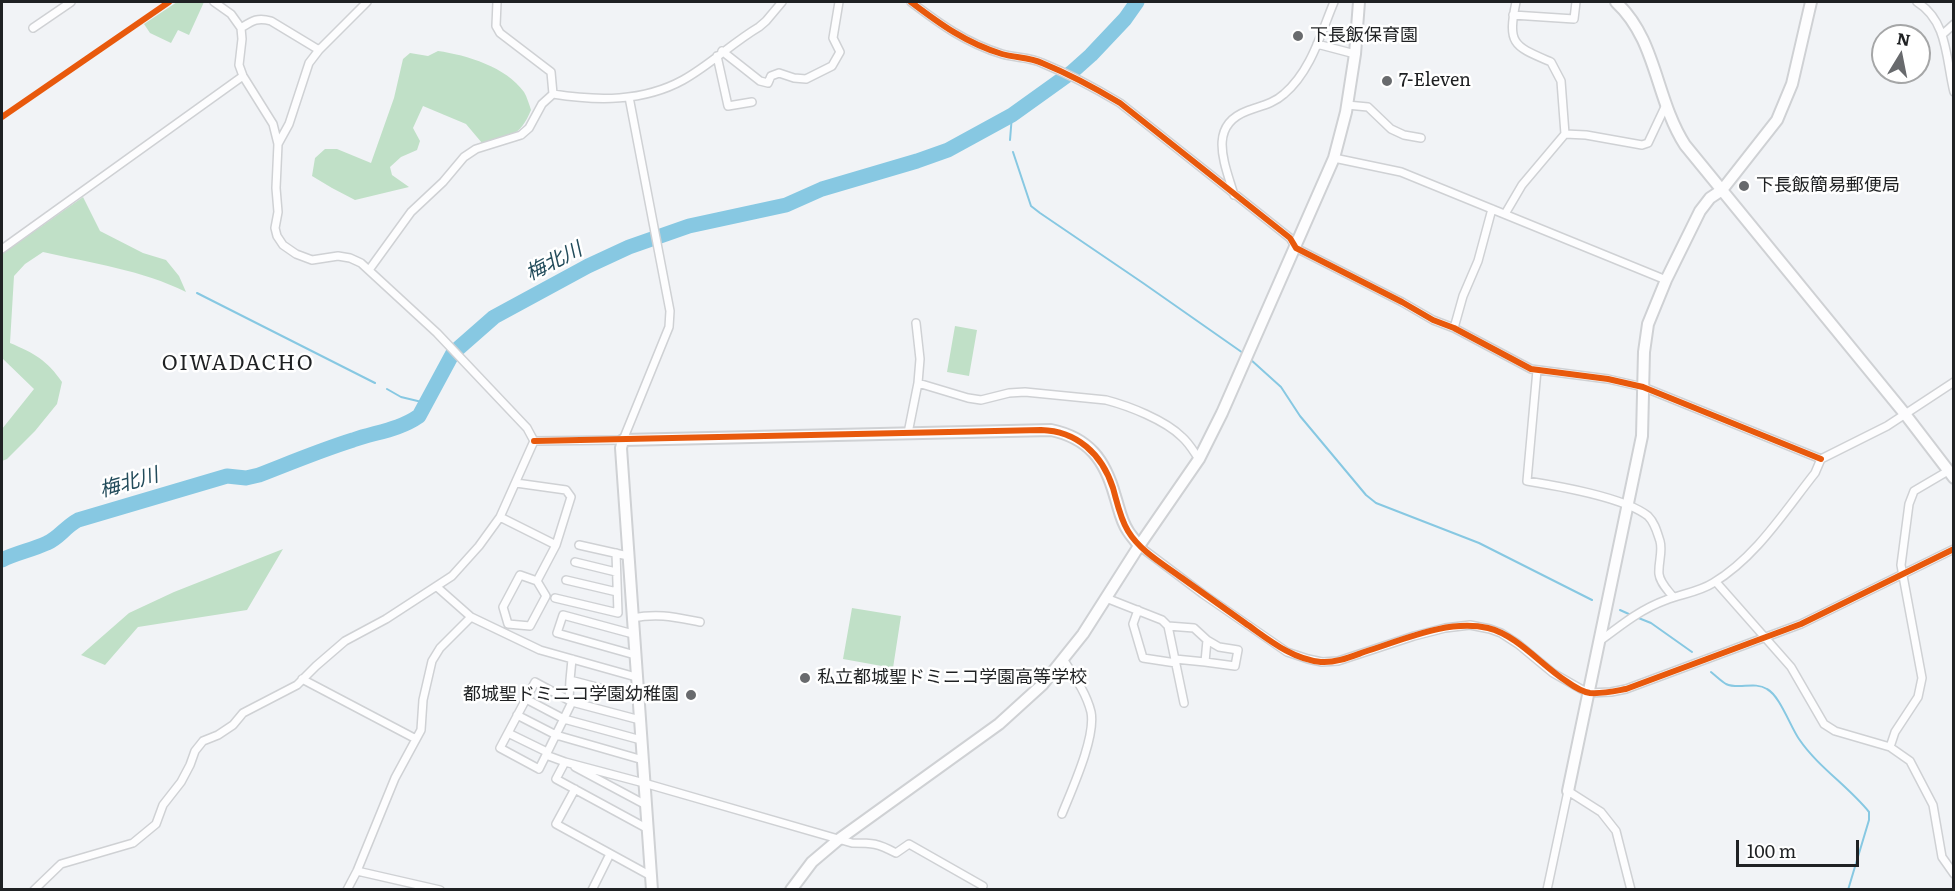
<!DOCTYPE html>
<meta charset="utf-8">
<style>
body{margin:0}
#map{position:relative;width:1955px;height:891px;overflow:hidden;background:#f1f3f6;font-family:Literata,serif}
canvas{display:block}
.frame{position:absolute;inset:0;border:3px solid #1f2123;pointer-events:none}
.north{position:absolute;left:1871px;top:24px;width:60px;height:60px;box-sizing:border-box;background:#fff;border:2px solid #a5a6a7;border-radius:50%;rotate:10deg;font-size:16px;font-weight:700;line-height:24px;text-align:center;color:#1f2123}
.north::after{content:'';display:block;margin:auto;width:21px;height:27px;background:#686a6d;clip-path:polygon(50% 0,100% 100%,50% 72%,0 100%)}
.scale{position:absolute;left:1736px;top:840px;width:123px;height:27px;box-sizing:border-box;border:3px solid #1f2123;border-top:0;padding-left:8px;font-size:18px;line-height:21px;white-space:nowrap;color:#1f2123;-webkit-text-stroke:4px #fff;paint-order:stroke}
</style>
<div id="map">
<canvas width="1955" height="891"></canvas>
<div class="frame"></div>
<div class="north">N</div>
<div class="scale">100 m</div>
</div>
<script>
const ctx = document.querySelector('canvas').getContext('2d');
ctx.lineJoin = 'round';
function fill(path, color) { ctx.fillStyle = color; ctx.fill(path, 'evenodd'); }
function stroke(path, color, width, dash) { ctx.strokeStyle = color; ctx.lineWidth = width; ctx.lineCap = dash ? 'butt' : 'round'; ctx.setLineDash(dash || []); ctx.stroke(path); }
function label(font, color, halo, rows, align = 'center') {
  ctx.font = font + ' Literata,"Noto Sans JP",serif'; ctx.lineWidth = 5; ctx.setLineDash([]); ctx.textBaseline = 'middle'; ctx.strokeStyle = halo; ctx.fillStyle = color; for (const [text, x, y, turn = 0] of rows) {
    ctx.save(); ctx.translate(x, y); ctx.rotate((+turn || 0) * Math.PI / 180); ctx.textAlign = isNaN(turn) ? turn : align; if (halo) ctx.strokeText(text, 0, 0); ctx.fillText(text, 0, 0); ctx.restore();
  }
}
fill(new Path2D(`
 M177,2H204L189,35L178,30L171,43L150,33L144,24Z
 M438,51C467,55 506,67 524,92C527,97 529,104 531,110C520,137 509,137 482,143L466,124L423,106L413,128L420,141L417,150L401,157L390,167L392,175L409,187L355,200L332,188L312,176L315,158L325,149H337L371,163L394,98L403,59L410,53L428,56Z
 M83,197L100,231L143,253L166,260L179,276L186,292C142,270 91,263 43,252L25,264L14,276L10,343C34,353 47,360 62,382L57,404L35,431L7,459L2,461V429L34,389L2,358V254Z
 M955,326L977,330L969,376L947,372Z
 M283,549L247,610L138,627L105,665L81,655L129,613L174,592Z
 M852,608L901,616L893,668L843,659Z`), '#c0e0c7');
stroke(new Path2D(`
 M1010,140L1012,115
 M1013,152L1031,206L1040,213L1143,283L1243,353
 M197,293L375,383
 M1250,359L1281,387L1300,416L1366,495L1376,503L1479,543L1592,600
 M387,389L401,397L426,403
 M1620,610L1631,615
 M1636,617L1651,623L1692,652
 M1711,672C1716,676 1721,681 1726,684C1739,690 1754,681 1767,689C1780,696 1790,726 1799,739C1818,767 1848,786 1869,812V820L1848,890`), '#87c8e2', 2);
stroke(new Path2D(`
 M2,560C16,553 32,550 47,543C59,538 65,527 78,520L227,476L246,478L259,475C290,463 321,450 353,440C376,432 399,430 419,416L453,353L494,317L588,266L629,247L689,226L786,205L822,189L917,161L948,150L1012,115L1072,72L1091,55L1125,19L1137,2`), '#87c8e2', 15);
const street = new Path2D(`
 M214,2L231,14L241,28L242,39L239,65L243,76L273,124L278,144L276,188L278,212L275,228L277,236L283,245L296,254L312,260L338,256L350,258L361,263L437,333L527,428L534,441
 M497,2L496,26L500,33L551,72L553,94
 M911,2C940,24 966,43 1002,54C1015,58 1030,57 1042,63C1069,74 1095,88 1120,103L1290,238L1296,248L1402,302L1433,320L1454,328L1531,369L1608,379L1643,387L1821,459
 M1516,2C1507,45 1514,46 1551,62L1561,81L1565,134
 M1917,2C1948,21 1946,60 1954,92
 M1513,15L1574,19L1576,2
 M33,28L71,2
 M241,28C252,21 257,17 271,21L319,50
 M1943,34L1954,24
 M1317,44L1355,54
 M722,51L760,81L768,83L771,76L779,73L794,78L806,79L832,66L840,52L833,38L839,2
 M717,56L728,106L752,102
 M1347,105L1368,107L1391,129L1404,135L1421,138
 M278,144L289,124L309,63L319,50L367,2
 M1334,158L1401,172L1666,280
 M1234,195C1225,164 1207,126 1247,111C1260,106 1273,104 1284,94C1311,71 1321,33 1334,2
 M1505,214L1522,185L1565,134L1586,135L1642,145L1648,143L1665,107
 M2,249L243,76
 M369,270L411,212L443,182L464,157L476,149L521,135L529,128L542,104L553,94C597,101 643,102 683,80C710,65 732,43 759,27L766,21L782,2
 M916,323L920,359L918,383
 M1454,328L1463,296L1478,261L1492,209
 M1537,370L1527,481C1558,486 1624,497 1648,516C1655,523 1657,532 1660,541C1663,552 1658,563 1659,574C1660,583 1668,590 1673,597
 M908,433L918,383L968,398L981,400L1009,393L1025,392L1106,400C1129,406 1165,420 1182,437C1189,443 1194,452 1199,459
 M534,441L623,440L669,327L670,311L629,97
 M516,483L566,490L571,497L556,545L537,581L546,596L530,626L508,624L503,607L520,575L537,581
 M500,517L556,545
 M579,545L628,556
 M1139,546L1203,594L1287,652L1308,659L1322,662L1338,661L1414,636L1445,628L1470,625L1490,629L1501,633L1518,644L1553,673L1588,693L1611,692L1626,689L1801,624L1954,549
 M575,562L616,572
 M566,580L617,592
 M1716,582L1791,667L1824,724L1835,731L1890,747L1910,761L1933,805L1942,857L1954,874
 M437,587L471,617L540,650L636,677
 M555,598L618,613L616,553
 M1106,598L1162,620L1168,626L1194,628L1207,640L1205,662L1235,666L1238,650L1219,647L1207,640
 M1138,610L1133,624L1143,658L1176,663
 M632,618C659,613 674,617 700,622
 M1168,626L1184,703
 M633,634L563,615L557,633L635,655
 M1600,641C1621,625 1641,609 1666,600C1681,594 1699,592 1713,583C1756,557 1784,512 1815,473L1821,459L1887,426L1954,382
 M572,659L570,680L638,698
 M1175,659L1205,662
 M302,679L416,739
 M526,699L564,719L641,740
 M569,700L570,680
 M517,715L556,735L643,760
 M640,720L572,702L546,755L565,762L556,779L648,829
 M508,733L547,752
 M1890,747L1895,732L1918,697L1922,678L1901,565L1909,504L1914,491L1948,471
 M546,755L539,769L500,748L535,682L572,702
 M565,762L644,783L852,843C873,843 877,843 896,853L909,844L983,886
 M575,767L646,805
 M575,789L556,824L651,876
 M1062,814C1072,789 1096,737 1091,712C1086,692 1074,676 1063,659
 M357,871L440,890
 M34,890L61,864L133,843L156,824L163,805L181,782L190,765L195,751L203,741L218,735L233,725L243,713L297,685L316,666L345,641L386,619L452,576L479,546L500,517L534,441
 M347,890L357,871L395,778L421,730L423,700L432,661L440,648L471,617
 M592,890L610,854
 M1547,890L1568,791L1601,812L1616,831L1631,890`);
const secondary = new Path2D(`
 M1616,2C1657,40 1655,98 1685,145L1905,414L1954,478
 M1568,791L1642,436L1644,352L1648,324L1666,280L1700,211L1710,198L1722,190L1777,120L1792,84L1811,2
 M652,890L621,448L623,440L1051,430C1089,438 1105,460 1115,496C1119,508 1121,521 1128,531C1131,536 1136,541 1139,546
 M791,890L812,862L838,840L999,724L1043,684L1083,634L1139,546L1199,459L1222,413L1334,158L1346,112L1355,54L1359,2`);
stroke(street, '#cfd1d4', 10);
stroke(secondary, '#cfd1d4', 14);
stroke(street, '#fdfdfe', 7);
stroke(secondary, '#fdfdfe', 10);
stroke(new Path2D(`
 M911,2C940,24 966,43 1002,54C1015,58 1030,57 1042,63C1069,74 1095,88 1120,103L1290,238L1296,248L1402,302L1433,320L1454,328L1531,369L1608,379L1643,387L1821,459
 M2,117L169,2
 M534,441L1041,430C1077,431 1102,454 1113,488C1117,502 1120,518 1128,531C1140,551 1163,564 1182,578C1203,593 1224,608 1245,623C1268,639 1291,659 1321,662C1336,663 1350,657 1364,652C1403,640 1447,619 1488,628C1517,635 1541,665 1566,681C1573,686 1582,692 1590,693C1602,694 1615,691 1626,689L1801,624L1954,549`), '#e8590c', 6);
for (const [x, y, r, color] of [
 [1298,36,6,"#686a6d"],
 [1387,81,6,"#686a6d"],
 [1744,186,6,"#686a6d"],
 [805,678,6,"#686a6d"],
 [691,695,6,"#686a6d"]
]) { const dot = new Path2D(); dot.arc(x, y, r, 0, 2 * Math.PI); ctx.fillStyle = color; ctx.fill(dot); stroke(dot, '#fff', 2); }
label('18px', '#1f2123', '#fff', [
 ["下長飯保育園",1310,36],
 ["7-Eleven",1399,81],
 ["下長飯簡易郵便局",1756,186],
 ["私立都城聖ドミニコ学園高等学校",817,678],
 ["都城聖ドミニコ学園幼稚園",679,695,"right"]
], 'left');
label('italic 20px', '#234c5b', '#fff', [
 ["梅北川",554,262,-27],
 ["梅北川",129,483,-16]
]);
ctx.letterSpacing = '1.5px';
label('21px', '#1f2123', '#fff', [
 ["OIWADACHO",238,364]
]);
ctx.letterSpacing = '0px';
</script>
